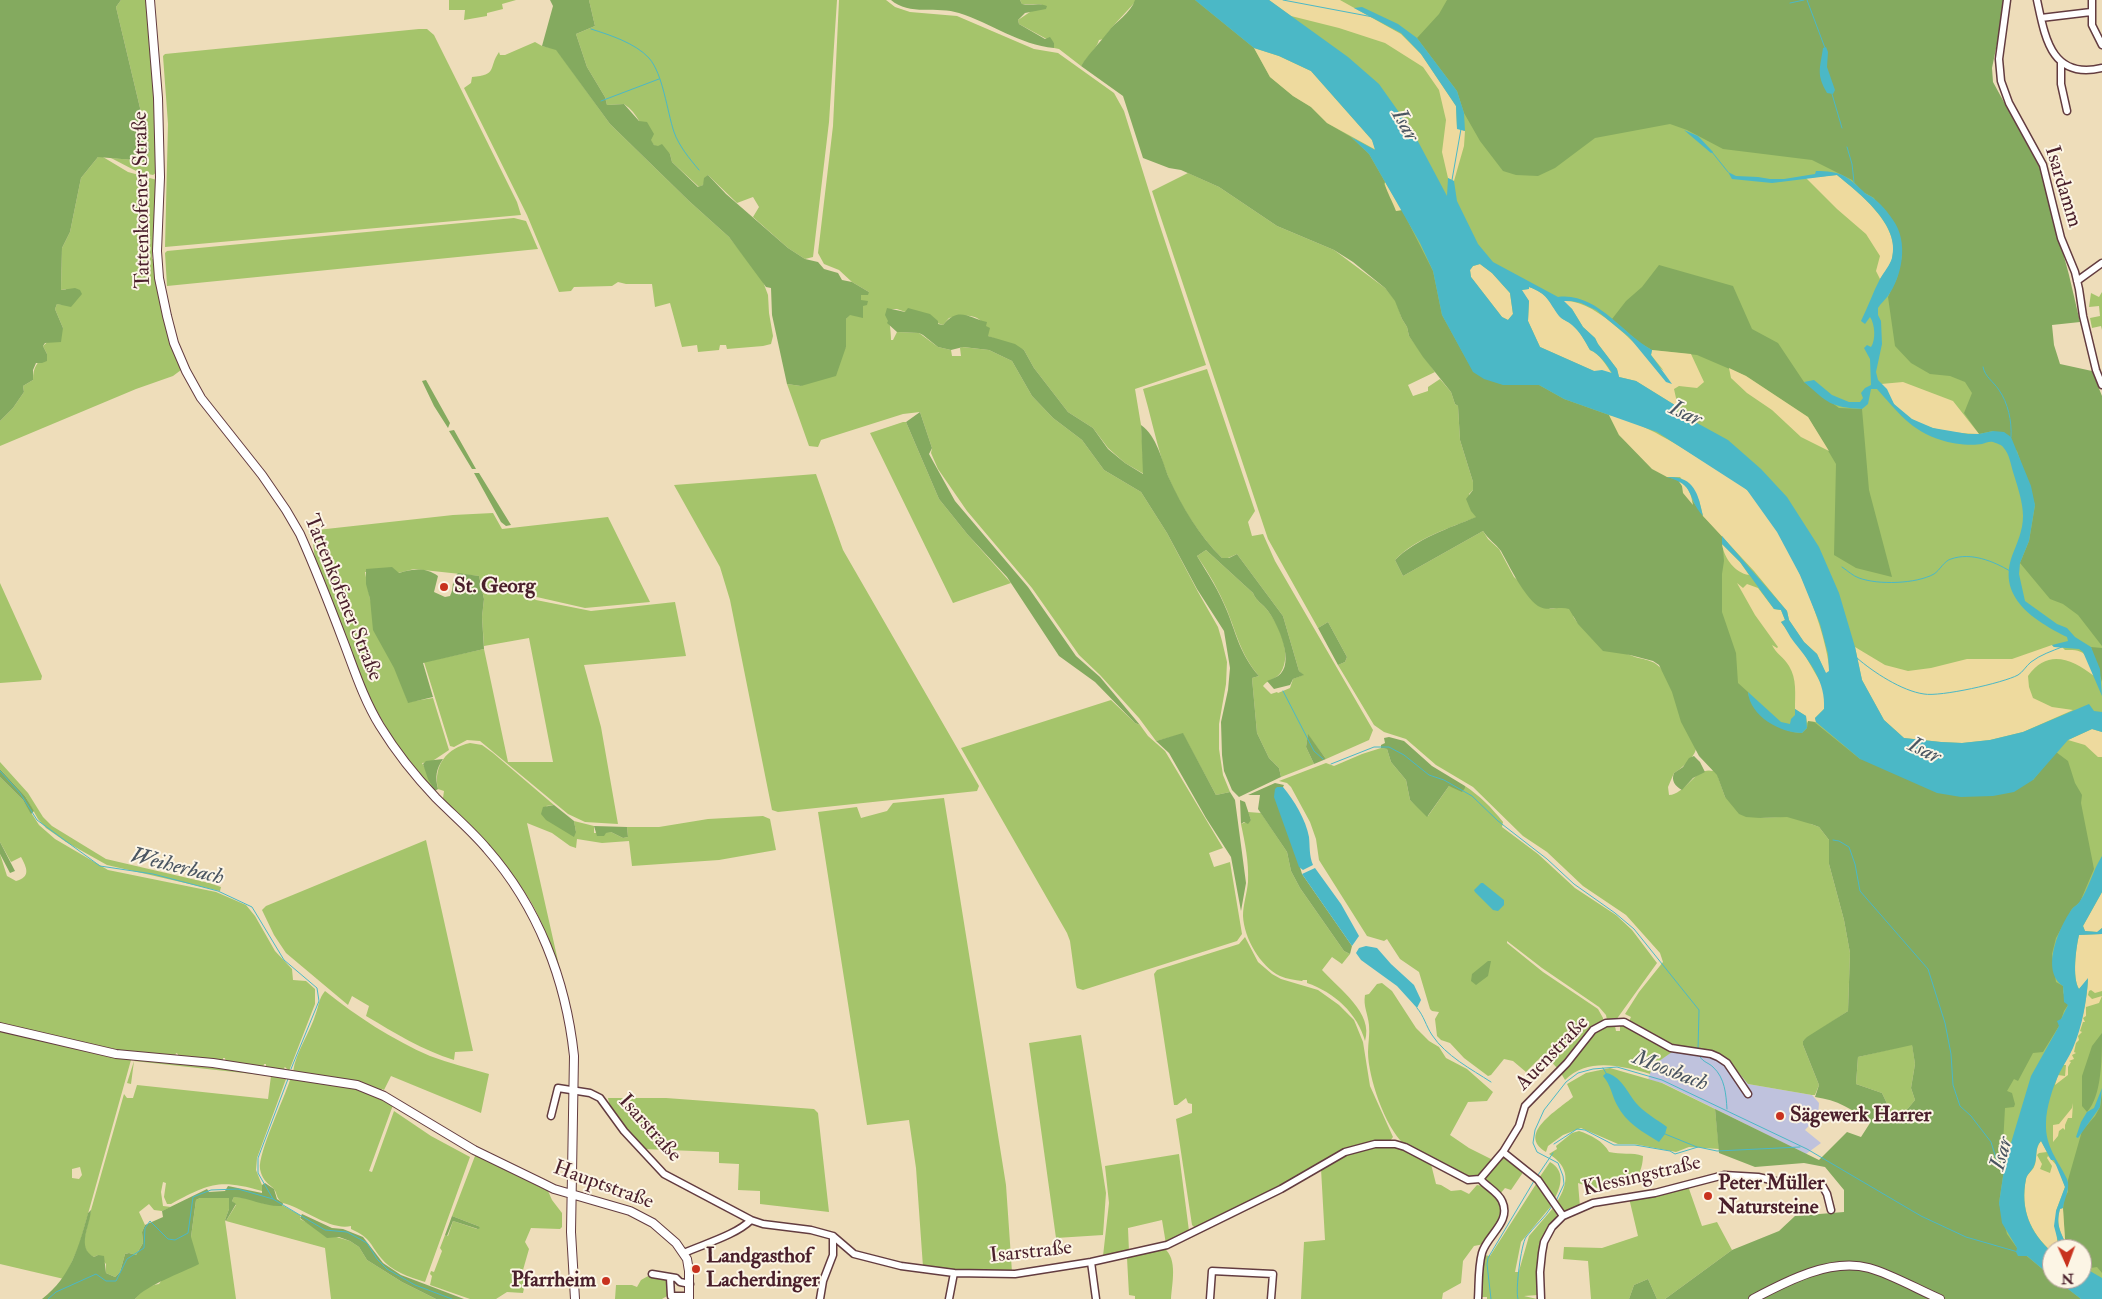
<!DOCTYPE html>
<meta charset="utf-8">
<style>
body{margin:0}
#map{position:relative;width:2102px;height:1299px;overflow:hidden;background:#eeddba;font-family:"IM FELL Double Pica",serif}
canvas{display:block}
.north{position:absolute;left:2042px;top:1239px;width:50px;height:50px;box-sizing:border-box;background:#fcf5e5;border:1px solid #b59f9b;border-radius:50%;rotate:178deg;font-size:14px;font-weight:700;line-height:20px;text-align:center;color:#4a1f2b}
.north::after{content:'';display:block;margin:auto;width:18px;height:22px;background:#c8321e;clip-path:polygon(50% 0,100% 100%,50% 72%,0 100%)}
</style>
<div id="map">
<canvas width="2102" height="1299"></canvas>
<div class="north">N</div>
</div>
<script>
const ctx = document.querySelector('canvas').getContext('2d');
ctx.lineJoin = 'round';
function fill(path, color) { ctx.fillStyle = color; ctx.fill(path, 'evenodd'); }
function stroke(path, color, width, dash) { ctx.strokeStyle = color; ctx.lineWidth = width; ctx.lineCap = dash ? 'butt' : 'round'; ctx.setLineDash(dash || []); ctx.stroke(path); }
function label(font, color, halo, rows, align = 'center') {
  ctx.font = font + ' "IM FELL Double Pica",serif'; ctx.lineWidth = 4; ctx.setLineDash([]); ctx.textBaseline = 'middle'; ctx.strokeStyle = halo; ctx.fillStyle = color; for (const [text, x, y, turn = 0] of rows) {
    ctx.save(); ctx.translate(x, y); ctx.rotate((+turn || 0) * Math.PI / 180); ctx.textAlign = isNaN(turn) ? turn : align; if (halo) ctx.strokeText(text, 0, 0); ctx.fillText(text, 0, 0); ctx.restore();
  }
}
fill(new Path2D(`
 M1677,1048L1729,1061L1748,1084L1812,1095L1819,1103L1818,1116L1805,1130L1821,1143L1806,1154L1663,1083L1648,1080L1652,1066Z`), '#bfc2dd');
fill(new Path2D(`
 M121,0H146L153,61L157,172L153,175L138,172L111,158L145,161L150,150L116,7Z
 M449,0H516L502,4L503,9L487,13V16L464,20L465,10H449Z
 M589,0H837L829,122L813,257L805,259L788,248L753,217L759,207L753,197L737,203L708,175L703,185L699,187L672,162L670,154C665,151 656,147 653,144C643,130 638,113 624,104L607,105L605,97L587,67L576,34L595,26Z
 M839,0H886L895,7L910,12L957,16L1034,49L1058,53L1114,93L1124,111L1158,220L1206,365L1135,389L1141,425L1144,474L1125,463L1108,448L1093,428L1068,412L1034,368L1024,350L988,336C984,313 968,314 949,318L943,325L897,309H891C888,321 891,328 891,340H893L897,332L919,333L938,347L951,350L952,356H961L960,348L962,347L989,350L1012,361L1032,396L1053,418L1082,440L1104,470L1141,492L1167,533L1198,592L1218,627L1222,641L1227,662L1226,684L1219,724V749L1223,775L1230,792L1216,795L1183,734L1156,741L1139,718L1100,675L1079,655L1032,588L967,511L938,469L931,453L932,448L920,412L903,414L821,440L818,447L809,446L787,384L801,386L846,347V319L861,300V294L869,292L852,282L839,270L824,264L818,253L833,126Z
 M1020,0H1135V2C1126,13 1110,27 1104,39L1099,40C1097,48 1087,57 1081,66L1059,49L1054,48V43L1019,24L1018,20L1042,4H1022Z
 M1142,0H2004L1998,41L1989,65L1986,91L2043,174L2048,208L2036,346L2102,461V1299H1940L1925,1096L1904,995L1848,842L1808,820L1811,824L1819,827L1829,840V864L1844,920L1850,953L1848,1011L1803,1041V1045L1819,1085L1815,1095H1812L1748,1084L1729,1061L1679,1050L1628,1023L1631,1017L1625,1014L1639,992L1663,962L1660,953L1626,915L1583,886L1547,852L1523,836L1473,787L1436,765L1406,739L1384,732L1374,725L1338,665L1345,662L1347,657L1328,622L1318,628L1268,539L1152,191L1188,173L1219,187L1277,226L1334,250L1385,288L1396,301L1402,319L1407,327L1409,336L1435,372L1408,385L1413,396L1428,391V387L1440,379L1451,392L1455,404L1458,406L1460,440L1473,482V490L1469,494L1477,517C1449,528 1416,538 1395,560L1403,576L1483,531L1488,539L1499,549L1514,577L1550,609L1563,607L1461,394L1395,296ZM1573,616L1658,659L1713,771C1696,766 1686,794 1669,795L1668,787L1674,773C1682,768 1694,758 1696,749L1666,675C1654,657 1647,662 1630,655C1613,649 1581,632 1573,616ZM1718,777L1780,817L1760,818L1725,797ZM2052,1249H2082V1279H2052Z
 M419,29H427L434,35L517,202L521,215L165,247L168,124L163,56L165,54Z
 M535,42L542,46L556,49L610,124L689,201L729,237L762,279L768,295L769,313L773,336L771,344L763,346L727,349L726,345H720L719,350L698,352L697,345L682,347L670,303L655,307L652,284H626L618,282L612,286L574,287L571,291L559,292L527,215L464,88L471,83L472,77C498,75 488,68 499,52L500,55H505Z
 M98,157H103L128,172L157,180L152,259L155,260L181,370L173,376L136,389L0,446V421L13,408L24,392L23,386L33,380C33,367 37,362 47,354L43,346L63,328L55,309L57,304L65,305L66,289L61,290L62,248L70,232L81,178Z
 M514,218L526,221L538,249L167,286L165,253L167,251Z
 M2102,292V330L2101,326L2092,328L2090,318L2100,316L2099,306L2089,307L2091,293L2099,297Z
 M1207,369L1255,511L1248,522L1252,536L1263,534L1275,561L1373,730L1369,740L1326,759L1308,735L1306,747L1314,764L1281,777L1279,768L1269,758L1257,733L1252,678L1259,676C1241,655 1237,635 1227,610C1219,591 1209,573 1197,556L1206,550L1253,593C1256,601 1263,604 1268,611C1280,626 1292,655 1281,672C1277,679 1268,679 1263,686L1271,694L1277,692L1278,693L1290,688L1293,679L1303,675L1299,671L1283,616L1237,554L1228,558H1222C1196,532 1174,496 1162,460C1155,437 1150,413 1143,389Z
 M903,422H906L939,499L968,535L1011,583L953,603L870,433Z
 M816,474L843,550L979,786L977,791L778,812L772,810L730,600L720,567L674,485Z
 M493,513L502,529L608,517L650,602L585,608L528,595L536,600L591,611L675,602L686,656L584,665L601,727L618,824L585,822L568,814L480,741L467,740L454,747L450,746L424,662L484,649L508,762H553L529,638L484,646L482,617L484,599L479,576L414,569L398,573L365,572L370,599L408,702L433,698L449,750L431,762L422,763L432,780L434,789H433L398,748L366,692L315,560L313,542L308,531L453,515Z
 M0,583L42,676L41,680L0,683Z
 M1111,700L1135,723L1140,725L1148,736L1165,751L1223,848L1209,853L1214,867L1230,862L1242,934L1237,941L1083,990L1077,988L1076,985L1070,941L1067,933L961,748Z
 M470,743L482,745L493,753L554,805L546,806L576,832L574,821L594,826V833L611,832L623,838L628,837L627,827H659L708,819L763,816L770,819L776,850L719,860L632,866L629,841L602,843L577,839L576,848L570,846L552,833L527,823L560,970C551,947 543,923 531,902C508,864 477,832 446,802L443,798L444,791L438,789C433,765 447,748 470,743Z
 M1381,748L1387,749L1391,762L1406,780L1410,800L1428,816L1449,786L1465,788V786C1480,796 1492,808 1503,822L1502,827L1538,854L1575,888L1616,915L1632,930L1657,963L1616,1020H1607L1606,1015L1599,1007L1542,968L1507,941V943L1543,972L1598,1009L1603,1018V1023L1559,1070L1544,1054L1526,1072L1513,1061L1504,1059L1491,1075L1488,1076L1464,1058L1450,1043L1441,1040L1437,1036L1435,1019L1439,1012L1432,1011L1430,1009L1419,972L1400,959L1387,939L1384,941L1367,936L1319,860L1316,839L1310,822L1291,787L1287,783L1279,781L1326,763L1334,766L1362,754Z
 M0,762L28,793L43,817L52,826L106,859L209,883L221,887L220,891L107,865L66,842L46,828L38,819L25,796L0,769Z
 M0,777L23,800L39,825L55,839L108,870L216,892L246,905L255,916L275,951L292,969L293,980L306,981L315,989V1004L289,1071L285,1067L284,1068L286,1071L266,1068V1064H264L263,1068L226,1063L225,1058H223V1062L178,1057V1054L176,1053L175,1057L113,1052V1048H111L110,1051L48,1034L0,1024V854L7,876L16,881C31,877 27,868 21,857L11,862L0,842Z
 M944,798L1006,1185L1012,1272L987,1273L923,1267L916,1168L909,1120L867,1125L818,812L857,807L861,818L887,811L893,803Z
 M1248,812L1261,813L1287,852L1291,871L1300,888L1344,951L1350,954L1342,964L1332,957L1322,970C1339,989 1374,1013 1365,1041C1358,1014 1334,992 1307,983V980H1303L1302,981C1295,980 1287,979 1280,976C1260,966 1244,938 1243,916C1243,905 1247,893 1248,882C1249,862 1245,843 1241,824L1251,820Z
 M426,840L473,1051L455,1052L454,1060C422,1050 395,1033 366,1016L369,1006L352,996L348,1005L286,953L274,935L262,910L266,906Z
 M1245,937L1258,962L1272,974L1281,979L1318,990L1339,1005L1354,1020L1363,1042L1370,1086L1393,1137L1390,1141L1372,1142L1319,1166L1195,1228L1192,1225L1176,1119L1192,1113V1104L1188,1103L1186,1098L1177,1105H1174L1154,974L1157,970L1239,944Z
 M1382,983L1392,991L1416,1028L1429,1041L1439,1047L1446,1058L1467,1069L1493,1092L1487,1101L1468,1102L1450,1135L1469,1148L1493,1160L1480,1176L1470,1177L1404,1144C1385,1127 1368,1077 1368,1052C1368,1043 1370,1034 1369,1025C1368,1014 1363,1006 1365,995L1369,994L1377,984Z
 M325,991C356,1016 393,1040 430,1056C449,1063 469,1068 489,1074L481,1113L391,1076L384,1090L382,1089L381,1092L293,1072C296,1051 310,1033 316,1013C319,1005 319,998 325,991Z
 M1623,1025L1672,1052L1652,1066L1650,1074C1622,1066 1588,1057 1565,1080L1561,1073L1594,1032L1604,1026H1615L1616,1031H1620V1026Z
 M0,1031L131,1060L79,1246L64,1279L0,1264ZM80,1167L82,1175L79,1179L72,1178V1169Z
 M1081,1035L1106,1193L1103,1235L1056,1238L1029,1043Z
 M1912,1044L1915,1064L1911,1088L1915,1100L1900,1118L1890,1110L1882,1093L1856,1084L1858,1057Z
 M136,1059L283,1076L284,1079H286L257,1158L256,1170L262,1185V1191C219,1179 210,1183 171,1204H167L164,1197L166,1183L163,1182L161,1192L163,1206L171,1207L162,1211L154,1210L149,1204L139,1212L145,1225L142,1232L143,1243L136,1255L129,1253L125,1254L120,1272L115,1277L106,1273V1264L98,1255L94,1257L88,1254L84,1245V1240L91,1210L124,1094L127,1098H133L137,1085L268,1099L271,1076L134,1061L131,1084L127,1083L134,1061Z
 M1610,1068L1662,1083L1715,1109L1719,1149L1689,1147L1676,1152L1634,1144H1618L1581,1128L1563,1135L1548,1146L1546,1152C1516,1134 1558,1110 1573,1097L1567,1084L1586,1073Z
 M293,1077L354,1088L393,1105L369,1171L372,1172L394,1111L431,1136L470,1157L425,1282C409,1277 391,1271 381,1258C369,1243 371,1238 351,1229V1226C331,1231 303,1208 283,1203C275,1198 278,1193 273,1188C266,1182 262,1179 260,1169C258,1153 284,1099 290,1080H292Z
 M608,1098H666L814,1109L818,1113L829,1212L760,1204V1191L738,1190L739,1164L719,1163V1152L643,1149L610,1108Z
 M1579,1131C1591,1135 1603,1141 1609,1152C1621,1155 1632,1152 1643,1156C1642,1194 1605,1193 1578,1183L1580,1207L1564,1212L1557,1202C1569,1183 1570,1167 1549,1154L1557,1149L1556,1146L1572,1133Z
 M1382,1145L1403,1148L1431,1164L1436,1184L1441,1185L1451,1191L1461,1190L1469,1194L1477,1185C1488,1186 1496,1196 1502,1204L1499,1221L1484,1244L1474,1246L1463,1261L1461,1283L1443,1293L1442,1299H1301L1304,1242L1325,1240L1321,1169L1347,1153Z
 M1179,1154L1189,1231L1166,1244L1162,1220L1128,1228L1129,1252L1103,1256L1109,1203L1105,1166Z
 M475,1156H478L548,1191L552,1200L562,1213V1227L560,1229L531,1228L525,1242L529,1249L521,1277L526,1279L523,1293L507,1292L496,1299H470L430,1285L432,1276L430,1274L431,1271L434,1272L442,1251L440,1248L445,1235L448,1236L453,1221L477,1229L478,1226L452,1216Z
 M1503,1157L1506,1158L1524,1171L1511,1190L1505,1188L1500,1194L1485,1180L1498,1160Z
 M1550,1162C1566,1171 1561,1187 1554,1200L1539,1178Z
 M1538,1181L1552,1205L1521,1242L1515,1272H1519L1520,1284L1519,1271L1529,1236L1554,1207C1564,1219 1546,1230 1542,1241C1536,1258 1537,1277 1538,1295L1524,1296L1537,1299H1487V1297H1482L1484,1255L1490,1256Z
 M1688,1186L1702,1226L1717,1222L1732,1250L1665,1299H1657L1648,1279L1634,1285L1629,1299H1591L1588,1261L1563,1259L1564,1247L1602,1248L1638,1236L1629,1198Z
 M234,1197L248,1198L265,1204L282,1205L300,1215V1219L333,1236L350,1241L359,1247L367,1260L402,1282L436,1299H331L325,1248L226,1221L236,1205L232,1201Z
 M200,1198H229V1209L225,1220L236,1299H135C142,1290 148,1286 159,1284L191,1237L196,1200Z
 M1164,1248C1178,1259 1172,1283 1171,1299H1135V1296L1129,1295L1127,1258Z
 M650,1275L668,1278L669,1295L662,1299H615L616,1285H632L637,1287L641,1280Z`), '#a5c46b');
fill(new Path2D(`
 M0,0H121L116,7L150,150L145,161L98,157L81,178L70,232L62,248L61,290L75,288L80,290L82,294L71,307L57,304L55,309L63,328L61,342L45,343L43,346L47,354V361L42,363H36L33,370V380L23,386L24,392L13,408L0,421Z
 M550,0H589L595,26L576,34L587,67L605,97L607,105L624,104L639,121L647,122L654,134L651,140L654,145L658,146L662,144L670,154L672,162L698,187L703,185L704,178L708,175L726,194L788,248L805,259L818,262L824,269L838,273L842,280L852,282L869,292L868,295H861V300L868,301L867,305L863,306V318L850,315L846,319V347L836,376L801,386L787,384L772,315L771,288L766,287L729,237L689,201L610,124L556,50L542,46L553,6Z
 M891,0H1020L1022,4C1031,6 1039,2 1047,6L1046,9L1025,13L1018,20L1019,24L1045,39L1050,37L1054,43V48C1020,45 991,23 959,13C938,6 909,16 891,0Z
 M1135,0H1195L1254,48L1270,77L1293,96L1311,107L1327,123L1351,137L1369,154L1385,182L1384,184L1394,201L1396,211L1402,210L1433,271L1442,315L1468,362L1522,385H1539L1564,399L1609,415L1619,435L1667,477L1678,480L1703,516L1722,536L1724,561L1722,574V612L1736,653L1738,683L1748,692L1749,697C1765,713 1778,733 1802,733L1807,728L1808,721H1813L1860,759L2033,780L2056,752L2068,761L2075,783L2082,795L2081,803L2094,869L2080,902L2072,909L2056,938L2052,954L2056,982L2063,986V992L2068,1005L2064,1011L2059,1026L2043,1052L2033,1053L2018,1081L2014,1079L2007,1091L2012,1093L2015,1104L2014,1107L2005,1108L2003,1144L2005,1163L1999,1203L2007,1234L2017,1248L2052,1277V1279H2055L2081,1299H1665L1732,1250L1779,1231L1795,1216L1844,1212V1190L1825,1167L1804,1163L1755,1167L1719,1153L1715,1109L1819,1160L1847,1132L1861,1137L1870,1123C1853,1109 1837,1100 1815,1097L1819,1085L1803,1045V1041L1807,1037L1848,1011L1850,953L1844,920L1829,864V840L1819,827L1811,824L1787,817L1760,818L1746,817L1739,814L1725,797L1717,775L1699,756L1681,722L1672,692L1659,665L1653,661L1630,655L1603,651L1578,624L1569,609C1559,606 1547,612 1538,606C1523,595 1510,567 1501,551C1496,544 1488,539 1483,531L1403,576L1395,560C1416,539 1449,528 1476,517L1471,511L1466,499L1473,490V482L1460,440L1458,406L1455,404L1451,392L1423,357L1409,336L1407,327L1402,319L1395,301L1385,288L1353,262L1334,250L1277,226L1219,187L1181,170L1169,168L1143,158L1123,96L1081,66C1089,53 1099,44 1108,32C1115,22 1131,13 1135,0ZM1912,1045L1915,1064L1911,1088L1915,1100L1900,1118L1890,1110L1882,1093L1856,1084L1858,1057Z
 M1447,0H2006L1992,68L1993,82L2040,168L2069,275L2080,322L2052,325L2054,345L2060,364L2092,371L2102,396V646L2078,615L2063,604L2050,599L2020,563L2029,541L2035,505L2017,451L1993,431L1979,434L1964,413L1972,393L1965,382L1950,376L1930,374L1911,363L1895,346L1888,297L1897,278L1902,256L1874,198L1863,192L1852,180L1812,160L1723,149L1687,130L1670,124L1595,138L1555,168L1538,176L1516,175L1503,171L1480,141L1464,113L1457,91L1417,38L1439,14Z
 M1659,265L1733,286L1752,329L1778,343L1804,382L1839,408L1862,409L1869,490L1892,577L1856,568L1834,555L1836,464L1808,417L1746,376L1697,355L1652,350L1640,343L1612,319L1626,301L1642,287Z
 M887,308L905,312L908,308L930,314L938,321V324L943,325C959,306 968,318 987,322L986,326L990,328L988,336L1015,344L1024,350L1034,368L1068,412L1093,428L1108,449L1125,463L1143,474L1141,425C1157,436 1162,461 1169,478C1182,507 1199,535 1222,558H1229L1237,554L1283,616L1299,671L1304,675L1293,679L1290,685L1274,689L1267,681C1271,679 1275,678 1278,676C1296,664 1278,624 1268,611C1263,604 1256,601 1253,593L1206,550L1197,556C1208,574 1219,591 1227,611C1237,636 1240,654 1259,676L1252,678L1257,733L1269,758L1279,768L1281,777L1239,797L1232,790L1224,771L1222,755L1221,722L1228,690L1230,668L1224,631L1197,589L1167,533L1141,492L1104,470L1082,440L1053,418L1032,396L1012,361L989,350L963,347L951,350L938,347L923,335L919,333L897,332L887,323L888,321L885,315Z
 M426,380L450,423L448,428L434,406L422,381Z
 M920,412L932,448L929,454L955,501L1028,587L1076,656L1100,677L1140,725L1135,723L1095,682L1059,656L1007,577L968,535L939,499L906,422Z
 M454,430L476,469H472L449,431Z
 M474,473H479L511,525L506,526L501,522Z
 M392,567L399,573C413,569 425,567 438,576L434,592L445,597L450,596C455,587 450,582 458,573L479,576L484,599L482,617L484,649L423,663L433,697L408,703L394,668L373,630L370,599L366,584V569Z
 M1328,622L1347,657L1345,662L1338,665L1318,628Z
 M2091,647L2102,648V682Z
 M1183,733L1216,795L1230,792L1235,800L1246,883L1241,911L1231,857L1206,818L1169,753L1156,741Z
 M1308,734L1326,759L1314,764L1306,747Z
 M1389,737L1404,741L1432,766L1465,786V788L1462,792L1449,786L1427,817L1410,800L1406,780L1391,762L1387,749L1381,748V745L1385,743L1384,738Z
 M1694,756L1700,762L1705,772L1693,778L1682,790C1675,786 1671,781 1674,773L1683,767L1689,758Z
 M443,759C436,769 435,777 438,789L435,791L428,779L423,764L426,761Z
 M0,769L25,796L34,811L31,814L23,800L0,777Z
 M1275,783L1284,785L1283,787H1277L1302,874L1352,946L1350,954L1344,951L1300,888L1291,871L1287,852L1258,809L1260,795H1248Z
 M1240,800L1245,802L1251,820L1248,824L1244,822L1241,824Z
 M554,805L574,821L576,832L574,837L546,820L541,814L543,807Z
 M594,826L627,827L628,837L623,838L611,832L606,833L604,836H597Z
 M0,842L15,871L10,873L0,854Z
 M1488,961H1491L1488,976L1476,985L1471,981L1472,974Z
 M2102,1033C2102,1057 2102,1096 2087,1112L2082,1106V1076L2092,1046Z
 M2102,1093V1273L2097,1267L2091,1268L2082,1263V1249H2072L2070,1243L2065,1239L2063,1210L2064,1198L2068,1192V1180L2082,1131L2095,1116L2100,1107Z
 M265,1183L274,1189L277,1199L283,1203L282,1206C265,1207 250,1198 234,1197L232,1201L236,1204L226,1221L225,1220L229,1209V1198H200L196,1200L191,1237L199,1264C182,1273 146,1285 135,1299H42C71,1277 79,1246 88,1213L91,1210C90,1227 76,1247 94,1257L98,1255L104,1256L106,1273L115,1277L120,1272L125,1254L129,1253L136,1255L143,1243L142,1232L145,1225L163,1217L162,1211L207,1189L209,1192L225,1191L228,1186L262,1193V1185Z
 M302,1214L332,1228L343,1229L363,1237L383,1263L401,1275L464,1299H436L402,1282L367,1260L359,1247L350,1241L339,1237L327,1238L300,1218Z
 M452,1216L478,1226L480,1228L478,1229L453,1221L447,1236L445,1235Z
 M1648,1279L1657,1299H1629L1634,1285Z`), '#84aa5f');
fill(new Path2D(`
 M1269,0H1340L1401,34L1421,54L1456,106L1457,128L1465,131L1464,146L1454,181L1448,178L1442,152L1446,120L1439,90L1423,67L1385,43L1339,28L1291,16Z
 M1254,48L1279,56L1311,71L1372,140L1376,150L1327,123L1311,107L1293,96L1270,77Z
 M1837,175C1859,193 1902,226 1892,259C1890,266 1884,273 1880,279L1876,271L1880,256L1866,234L1837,209L1806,178Z
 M1385,182L1402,210L1396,211C1394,204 1384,187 1385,182Z
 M1480,264L1492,273L1510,293L1513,314L1508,320L1502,317L1471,277L1470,270L1473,266Z
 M1529,287C1548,294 1548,300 1559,315C1562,320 1568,321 1572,324C1580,331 1585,341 1590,350C1600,354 1606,365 1612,374L1594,371L1540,347L1528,321L1529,301L1521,290L1528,289Z
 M1563,301C1597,298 1639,350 1664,371L1651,355L1652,350L1691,354L1704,382L1697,388L1679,386L1674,389L1678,407L1636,381L1619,377L1617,369L1598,344L1595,338L1583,327L1572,309Z
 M1729,368L1746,376L1808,417L1829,451L1801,437L1772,410L1747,393L1731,378Z
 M1903,382L1953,401L1979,434C1950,433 1913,429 1894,404C1889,397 1887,390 1881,384Z
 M1609,415C1647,424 1677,445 1710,465C1722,473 1738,480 1748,491C1786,532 1823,615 1830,671L1826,674L1817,654L1804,642L1789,620L1787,611L1754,571L1703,516L1699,500L1680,477H1667L1652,469L1619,435Z
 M1678,480C1689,486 1691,494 1693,505L1683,493L1682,486Z
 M1722,544L1740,562L1749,575C1735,573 1724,558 1722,544Z
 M1737,583L1743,588L1747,584L1758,588L1774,609L1781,610L1785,620L1781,622L1803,652L1822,685L1825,695L1824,709L1815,718L1816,722L1808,721L1807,723L1806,716L1795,709C1795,694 1797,679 1789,666C1784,657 1776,654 1772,645L1777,648L1778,647L1755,615Z
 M2052,645L2054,647H2062L2065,650C2088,649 2086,656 2094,676C2071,658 2047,649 2028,676L2029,687L2033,698L2052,707L2073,710L2023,732L1990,740L1962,743L1941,742L1904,738L1884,720L1862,680L1855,647L1885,665L1908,671L1931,668L1967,659H2012Z
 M2092,729L2102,732V757H2098L2085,745L2068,740Z
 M2102,892V928L2098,932L2085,931L2083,926Z
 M2102,934V991L2095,993L2091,990L2089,991L2088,995L2092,999L2102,996L2099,1003L2086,1007V1016L2083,1018L2085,1022H2083L2080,1031L2082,1032L2078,1036L2079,1040L2076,1043L2074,1052L2076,1053L2072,1055L2074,1059L2069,1061L2071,1062L2068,1067V1075L2055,1085L2058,1075L2065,1076L2066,1065H2063C2078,1044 2087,1004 2088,979L2079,989C2072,977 2076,948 2079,935Z
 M2073,1103L2072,1118H2068L2065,1125V1130L2063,1128L2059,1131L2058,1136L2053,1142V1125L2059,1124L2072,1108Z
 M2041,1141L2047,1152L2039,1153L2037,1155L2042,1164L2040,1169L2050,1173L2052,1166L2047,1158L2048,1156L2058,1167L2065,1187L2056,1211L2057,1240L2060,1249H2052V1252C2030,1232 2020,1209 2026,1179C2027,1174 2032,1171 2034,1167C2038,1158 2034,1149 2041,1141Z
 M2063,1208L2065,1239L2070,1243L2072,1249H2068C2062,1233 2055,1227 2060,1209Z`), '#eeda9e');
fill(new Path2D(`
 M1195,0H1269L1348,57L1379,84L1413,132L1447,196L1448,178L1454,181L1457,201L1478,244L1493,262L1558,297C1597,292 1622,334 1652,350L1651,355L1672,384L1666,382L1629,337L1596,310L1581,303L1571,301H1564L1572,309L1583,327L1595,338L1598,344L1617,369L1619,377L1636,381L1678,407L1677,412L1728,440L1761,469L1787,497L1819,547L1839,593L1855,647L1862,680L1884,720L1904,738L1941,742L1962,743L1990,740L2023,732L2089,704L2094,711L2102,712V732L2092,729L2068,740L2033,780L2014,792L1993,796L1961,797L1937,793L1860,759L1816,722L1815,718L1824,709C1826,682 1810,662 1794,642C1789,636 1786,628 1781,622L1785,620L1781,610L1774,609L1740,562L1722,544V536L1787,611L1789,620L1804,642L1817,654L1826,673L1829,671L1828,654L1820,624L1800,575L1777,532L1747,490L1657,432L1564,399L1539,385H1503L1484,379L1473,372L1442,315L1433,271L1420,243L1369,154L1351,137L1375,150L1372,140L1311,71L1279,56L1254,48ZM1480,264L1492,273L1510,293L1513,314L1508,320L1502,317L1471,277L1470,270L1473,266ZM1529,287C1548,294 1548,301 1559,316C1562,320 1568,321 1572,325C1580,332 1585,341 1590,350C1600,354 1607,365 1612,373L1602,370L1594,371L1540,347L1528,321L1529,301L1522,290L1529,289Z
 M1362,7L1398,24L1417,38L1457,91L1464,113L1465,131L1457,129L1456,106L1421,54L1401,33L1354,8Z
 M1826,47L1828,52L1827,67L1835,90L1833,94L1827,93C1816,74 1820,69 1823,48Z
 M1684,130L1698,136L1713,152L1711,153Z
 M1816,171C1840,171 1846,175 1863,191C1865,194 1869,195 1872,197C1880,203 1888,212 1893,220C1909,242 1902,276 1888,296C1885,300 1881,303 1878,308V315L1881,321L1882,344L1876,372L1878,380L1887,389L1894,404L1912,419L1933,428L1968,434H1979L1993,431L2004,432L2011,437L2031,486L2035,505L2029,541L2020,563L2019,574L2025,601L2057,624L2067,628L2075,637L2091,647L2100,669L2102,696L2083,652L2079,649L2054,647L2052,645L2068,641L2067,637C2035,621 1997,598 2012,556C2017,543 2023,531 2023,516C2023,503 2018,488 2014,475C2011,467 2010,454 2003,447C2002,445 1996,443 1993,442C1989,441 1986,443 1982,444C1971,446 1952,444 1941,440C1912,432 1896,410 1877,389H1871L1868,404L1862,409C1830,407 1828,403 1804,382L1814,380L1832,395L1849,402H1860L1863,398L1861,393L1865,388L1871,385L1870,359L1864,348L1867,345L1871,347C1876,340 1875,324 1870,317L1865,324L1861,321C1868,307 1873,292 1880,279C1884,272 1890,265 1892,258C1901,225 1859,193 1837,175L1772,183L1732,179L1728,172L1736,176L1758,177L1770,179H1784L1815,174Z
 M1667,477C1694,476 1698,493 1703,516C1686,497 1696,485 1667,477Z
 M1748,692L1781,722L1790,724L1791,719L1795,715V709L1806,716L1807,728L1802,733C1780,733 1750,716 1748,692Z
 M1277,787H1283C1294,800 1306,820 1309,837C1310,846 1309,856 1313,865L1303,870L1299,867L1274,797L1275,789Z
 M2102,856V892L2083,926L2085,931L2097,932L2102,928V934L2079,935C2076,948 2072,978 2079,989L2088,978C2087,1000 2082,1027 2073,1048C2069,1057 2064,1064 2060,1072C2053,1086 2046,1108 2046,1123C2045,1147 2058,1160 2067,1179C2071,1188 2064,1199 2063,1208L2060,1209C2055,1227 2062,1233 2068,1249H2060L2054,1226L2056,1211L2065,1187L2054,1160H2051L2041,1141C2034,1148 2038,1158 2034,1166C2032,1171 2027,1174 2026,1179C2020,1209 2030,1233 2052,1252V1277L2027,1256H2018L2016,1252L2017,1248L2002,1223L1999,1203L2005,1163L2031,1076L2059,1026L2057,1021L2061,1019L2068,1005L2064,1002L2063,986C2040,971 2059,927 2072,909C2074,906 2078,905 2080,901C2089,888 2093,870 2102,856Z
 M1315,868L1341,904L1359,936L1352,946L1302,874Z
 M1481,883H1483L1504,900V905L1498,911L1493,910L1475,892L1474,890Z
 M1366,946L1377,948L1391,964L1414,985L1421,1000L1417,1008L1397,986L1361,960L1356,953L1359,948Z
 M1606,1073C1620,1075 1628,1093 1636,1103C1642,1111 1659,1121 1667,1127L1665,1134L1659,1142C1643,1132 1626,1123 1617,1105C1612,1096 1611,1085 1603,1076Z
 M2102,1088L2100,1107L2078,1138L2076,1137L2081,1122L2087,1112L2094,1108Z
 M2082,1263L2090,1271L2102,1278V1299H2081L2055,1279H2082Z`), '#4bb8c6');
stroke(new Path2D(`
 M1283,0L1373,17
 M1807,0L1825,48
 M1790,3L1804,0
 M591,29C610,35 635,43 649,58C663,74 667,111 674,132C679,146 689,158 699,170
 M1832,94L1842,128
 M601,101L659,79
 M1847,147L1852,164L1854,182
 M1712,152L1728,172
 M1452,180L1461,129
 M1983,367C1985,377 1993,381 1999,390C2008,403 2012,421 2011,437
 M1842,567C1848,571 1853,576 1859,578C1878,585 1916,584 1934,574C1940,570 1944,561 1951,559C1971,552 1993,561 2010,571
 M1857,658C1873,672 1902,691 1924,694C1940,697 2003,683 2018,675C2023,672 2026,666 2031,662C2040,655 2052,651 2062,647
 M1283,691L1314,751L1323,759
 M1331,764L1374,747H1389L1404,755L1429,775L1444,780L1472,796L1498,821L1547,859L1574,884L1615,913L1634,929L1699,1010L1698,1050
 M0,771L20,793L37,820L100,866L153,874L218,891L252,907L284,960L317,988L319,1001L291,1069
 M1833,840L1839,841L1849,847L1855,864L1860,891L1928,969L1945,1023L1951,1054L1953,1085L1960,1106L1971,1116L1991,1142L1996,1158L2004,1170
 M1417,1008C1424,1016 1426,1026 1432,1035C1446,1056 1471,1069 1491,1082
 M1699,1054C1701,1062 1708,1062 1713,1067C1725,1078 1726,1094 1727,1109
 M1603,1068L1606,1073
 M1665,1134L1697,1147
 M1554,1144L1577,1129L1585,1130L1614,1145H1635L1670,1151L1675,1154L1698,1147L1717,1151L1800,1147
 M1538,1175L1553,1153
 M273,1199L258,1173V1158L288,1079
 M1556,1201L1564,1184L1563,1176L1558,1163L1537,1152L1533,1143L1535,1130L1544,1110L1566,1082L1578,1073L1593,1069L1617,1067L1662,1080L1807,1149L1921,1216L1966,1237L2018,1252
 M48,1299L56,1292L96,1274L106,1281H116L127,1259L144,1248L145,1228L150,1221L168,1239L175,1240L188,1233L193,1197L211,1190L238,1189L273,1199L325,1230L347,1232L367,1243L377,1259L387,1269L415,1285L452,1299
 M1491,1299L1487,1264L1488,1258L1534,1181
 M1518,1299C1515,1291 1521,1245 1526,1237C1534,1226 1545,1218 1552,1206`), '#4bb8c6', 1);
const minor = new Path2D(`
 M2007,0L1999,59L2001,81L2009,103L2043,165L2061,238L2075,272L2079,289L2083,316L2096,370L2102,385
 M2037,0C2045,37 2051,80 2102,68
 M2092,0V25L2102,45
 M2041,18L2091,12
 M2061,62V84L2067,111
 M2077,281L2102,263
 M551,1116L558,1088L590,1093L600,1098L624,1131L664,1174L751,1220L763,1224L811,1230L833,1236L854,1254L901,1266L954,1273L1015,1274L1091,1262L1167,1245L1281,1189L1345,1152L1375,1144H1395L1405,1147L1468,1180L1480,1179L1503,1152L1519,1126L1525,1106L1567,1063L1593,1030L1606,1023L1624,1022L1671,1048L1711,1054L1718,1057L1727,1063L1748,1094
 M1503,1152L1538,1180L1563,1216
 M684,1253C704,1244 736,1235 751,1220
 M1091,1262L1096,1299
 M652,1274L676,1278L680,1282L690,1284
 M670,1278L671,1296H689
 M820,1299L823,1281L833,1255V1236
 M949,1299L954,1273
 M1210,1299L1212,1271L1273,1274L1271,1299
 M1478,1299C1479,1284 1478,1268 1482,1253C1487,1235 1512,1222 1502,1201C1498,1192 1487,1187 1480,1179
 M1541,1299L1540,1272L1542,1253L1544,1242L1552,1227L1563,1216L1593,1203L1655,1193L1724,1175L1758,1177L1788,1184L1813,1183L1822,1185L1827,1194L1831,1210`);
const major = new Path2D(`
 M150,0L158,98L160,177L157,251L159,278L167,316L174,343L186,371L201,398L262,475L286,510L300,534C316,570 330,606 344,643C355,672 364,700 380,726C396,752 416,777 436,798C453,815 472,831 487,849C538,907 566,980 574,1056L571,1232L575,1299
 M0,1027L116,1054L213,1063L357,1085L384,1096L474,1150L542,1183L554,1189L630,1211L653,1223L676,1243L687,1259L689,1271V1299
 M1753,1299C1787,1281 1830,1258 1869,1268C1891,1274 1919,1290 1940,1299`);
stroke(minor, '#633c40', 9);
stroke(major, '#633c40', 10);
stroke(minor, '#fff', 6);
stroke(major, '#fff', 8);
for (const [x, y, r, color] of [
 [444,587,5,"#c8321e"],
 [1780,1116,5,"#c8321e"],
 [1708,1196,5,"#c8321e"],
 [696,1269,5,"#c8321e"],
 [606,1281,5,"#c8321e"]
]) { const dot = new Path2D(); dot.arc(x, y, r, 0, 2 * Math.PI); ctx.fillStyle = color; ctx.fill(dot); stroke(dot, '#fcf5e5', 2); }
label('21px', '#4a1f2b', '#fcf5e5', [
 ["Isardamm",2062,187,73],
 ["Tattenkofener Straße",143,200,-91],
 ["Tattenkofener Straße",342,598,68],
 ["Auenstraße",1553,1054,-46],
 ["Isarstraße",649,1129,48],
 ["Klessingstraße",1642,1177,-13],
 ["Hauptstraße",603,1186,20],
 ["Isarstraße",1031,1253,-6]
]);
label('bold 21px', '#4a1f2b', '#fcf5e5', [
 ["St. Georg",454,587],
 ["Sägewerk Harrer",1790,1116],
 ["Peter Müller",1718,1184],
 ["Natursteine",1718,1208],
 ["Landgasthof",706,1257],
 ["Lacherdinger",706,1281],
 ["Pfarrheim",596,1281,"right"]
], 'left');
label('italic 22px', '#4a5561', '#fcf5e5', [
 ["Isar",1404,126,61],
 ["Isar",1685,415,25],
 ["Isar",1924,752,26],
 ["Weiherbach",177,868,14],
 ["Moosbach",1670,1072,21],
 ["Isar",2003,1154,-74]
]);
</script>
